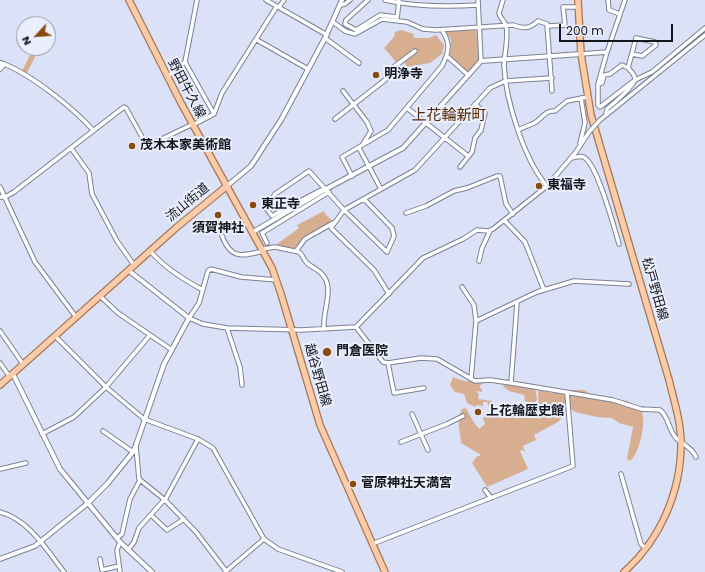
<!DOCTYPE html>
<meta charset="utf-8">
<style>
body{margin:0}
#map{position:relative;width:705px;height:572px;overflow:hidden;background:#dbe2f8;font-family:Poppins,sans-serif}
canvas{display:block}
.north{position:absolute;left:16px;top:16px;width:40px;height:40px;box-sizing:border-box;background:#ebeffd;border:1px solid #9598a3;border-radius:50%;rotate:244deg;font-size:11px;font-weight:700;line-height:16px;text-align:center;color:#13161d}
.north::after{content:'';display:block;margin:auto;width:14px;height:18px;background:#8a4b11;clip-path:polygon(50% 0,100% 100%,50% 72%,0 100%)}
.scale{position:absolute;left:559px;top:24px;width:114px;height:18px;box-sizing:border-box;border:2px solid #13161d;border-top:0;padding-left:5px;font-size:12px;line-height:14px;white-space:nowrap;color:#13161d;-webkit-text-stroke:3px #ebeffd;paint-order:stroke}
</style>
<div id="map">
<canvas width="705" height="572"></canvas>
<div class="north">N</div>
<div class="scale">200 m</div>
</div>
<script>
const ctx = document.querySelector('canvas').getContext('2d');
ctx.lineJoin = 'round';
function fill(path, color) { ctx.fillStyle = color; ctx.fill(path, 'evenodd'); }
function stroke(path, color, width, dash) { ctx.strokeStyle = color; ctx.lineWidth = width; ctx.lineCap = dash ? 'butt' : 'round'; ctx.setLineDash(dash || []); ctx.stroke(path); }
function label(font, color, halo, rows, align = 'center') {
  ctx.font = font + ' Poppins,"Noto Sans JP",sans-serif'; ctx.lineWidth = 4; ctx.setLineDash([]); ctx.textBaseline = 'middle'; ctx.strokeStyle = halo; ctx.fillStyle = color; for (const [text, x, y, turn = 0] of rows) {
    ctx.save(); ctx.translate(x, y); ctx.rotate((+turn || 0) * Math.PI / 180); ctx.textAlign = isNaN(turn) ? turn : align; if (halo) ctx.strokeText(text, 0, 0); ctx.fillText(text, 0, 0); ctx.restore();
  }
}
fill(new Path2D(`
 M476,29L479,60L467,72L450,56L451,40L446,32Z
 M401,30L414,34L413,36L415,38H429L436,35L444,45L442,54L430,63L407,67L402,58L396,62L384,48L394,37L395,32Z
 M32,48H45L36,55L27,73L22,71L32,51Z
 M324,211L325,214L333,221L304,237L294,249L277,246V244L299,228L297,225Z
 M453,377C462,381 467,383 476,379L481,380L482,384L479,387L482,389V392L476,391L479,395L478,399L492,401V413L487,402H483V406L477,405L475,407L467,403L464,394L455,392L450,385Z
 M504,383L535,388L537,398L535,405L539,412L538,390L552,393L556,390H584L592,395L627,401L640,407C648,419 640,453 630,461L627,459L633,427L619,423L612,418L597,417L575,412L570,408L558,422L534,435L536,440L523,446L525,452L522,450L520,451L528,469L487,487L472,463L476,457L481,455L461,443C460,430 456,421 462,409L466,408L473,421L479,429L485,424L483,418L485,417C501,415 514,416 526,405L524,395L509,391L503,386Z`), '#d8ae91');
const minor = new Path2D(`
 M266,0L327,35
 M368,0L346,20L345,24L356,30L380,15L397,17
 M385,0C416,7 447,7 478,5
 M478,0L481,61
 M503,0L499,13C500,19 505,21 506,26C509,35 504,56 504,66C506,101 524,160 547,186
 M608,0L609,10L620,14
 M340,5L345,4L350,0
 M279,7L284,0
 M397,19L399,0
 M333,22L345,31L355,34L382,19L407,22L423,29L436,30L513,25C524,29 529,29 538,21L547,24L552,91
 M548,26L565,25L563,7H579
 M325,38L359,63
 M257,40L308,69
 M607,52L598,84L602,83L604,75L610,74L622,65L628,68
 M581,54L607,52L625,0
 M447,56L468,75
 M185,62L214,114
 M4,64C32,75 73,108 93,130
 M167,77L185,62L197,0
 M598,84V105L600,107L635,80L652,72L705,28
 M343,91L367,122L371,131L363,144
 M407,108L468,156
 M606,113L607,109C614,103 634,87 635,79C635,75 631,71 628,68L636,38L655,42L656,45L642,56L632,54
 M335,119L385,80L391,69L415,51
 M600,120L705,35
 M193,125L214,114L222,93L277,6
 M518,130C524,127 531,125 536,122C543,117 546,110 555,111L567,101L587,97
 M580,143L585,123L581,98
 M71,148L89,173L92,194L117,241L134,265
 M359,148L381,189
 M571,158C576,158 581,154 585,158C598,167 614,227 619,244
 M460,167L472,152L475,138L481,130L485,113L475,104
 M352,176L342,157L388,130L442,66C449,52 451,44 442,30
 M0,187L35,262L76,317
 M321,190L272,216L266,208L275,194L309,171L344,210
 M0,197L7,196L14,192L124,107L126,108L147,146L193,124
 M344,210L387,252L394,236L392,228L364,199
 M406,213L426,206L454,191L467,188L497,176H500L506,204L513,214
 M505,221L525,242L544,290
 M222,236C231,260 242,256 264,251
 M267,243L262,233L329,192
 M263,249L275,247L299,252C303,255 304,261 308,264C312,267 317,269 321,273C336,287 322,310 324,329
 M150,251C165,268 184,280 203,290
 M296,251L305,239L333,223
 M479,261L482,248L490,231
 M277,280L241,277L211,269L208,271L199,303L189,318L203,324L227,328L301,330L356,327L423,258L463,239L477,230L488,231L493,229L547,186L576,152L589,132
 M462,287L474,305L476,321L471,379
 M389,294L374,270L331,228L344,210L415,170L490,88L505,81L552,78
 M100,296L118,313L172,350
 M476,321L537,292L574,281L629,284
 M356,327L383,362L388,363L421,358L437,359L475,381L490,380L511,383L613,400L641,409L660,410C669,417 668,429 676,438C683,445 692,447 696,457
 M227,328L240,367L242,385
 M0,331L23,364
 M55,336L106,387L144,419
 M0,363L10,377
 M388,363L394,393L424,388
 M511,383L517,303
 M106,387L150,335
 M412,414L428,450
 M144,419L198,439L213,448L264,539L278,549L342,572
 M103,431L133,452
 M42,434L74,417L106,387
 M401,442L447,424L463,416
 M136,446L139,479L165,500L196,532L226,571
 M0,469L26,463
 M621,474L641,544L646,549
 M485,490L491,498
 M165,500L198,439
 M0,512C29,520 46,549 64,572
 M151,515L167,530L184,519
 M117,538L122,534L130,499L140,480
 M372,544L573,466L567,393
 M128,550L134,542L139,528L164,500
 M100,559L102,570L119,566
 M120,572L117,550L120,542
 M225,572L264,539`);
const tertiary = new Path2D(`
 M0,63L4,64L0,69
 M227,186L251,166L281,120L325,38L342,0
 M253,232L326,189L403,148L481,61L581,54
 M13,374L60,469L120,542L152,572
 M0,559L35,546L88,503L107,484L133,452L136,445L164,364L189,318L128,270`);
const primary = new Path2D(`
 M129,0L181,103L272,268L281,294L320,425L385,572
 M578,0L581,54L591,115L669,380C674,401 681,422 681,444C681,492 660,540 624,572
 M0,385L177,227L227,186`);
stroke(minor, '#7b8195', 5.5);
stroke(tertiary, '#7b8195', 6);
stroke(primary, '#a87653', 8);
stroke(minor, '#fff', 3.5);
stroke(tertiary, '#fff', 4);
stroke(primary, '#fbcca9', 5.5);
const minorBridge = new Path2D(`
 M589,132L600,120`);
stroke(minorBridge, '#7b8195', 5.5, []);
stroke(minorBridge, '#fff', 3.5);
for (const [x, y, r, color] of [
 [376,75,4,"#8a4b11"],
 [132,146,4,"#8a4b11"],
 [539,186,4,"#8a4b11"],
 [253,205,4,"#8a4b11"],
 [218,215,4,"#8a4b11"],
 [327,352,5,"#8a4b11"],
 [478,412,4,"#8a4b11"],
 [353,484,4,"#8a4b11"]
]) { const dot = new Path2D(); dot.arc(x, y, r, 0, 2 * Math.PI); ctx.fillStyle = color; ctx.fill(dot); stroke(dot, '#ebeffd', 1.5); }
label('bold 13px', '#13161d', '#ebeffd', [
 ["明浄寺",384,75],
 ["茂木本家美術館",140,146],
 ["東福寺",547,186],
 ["東正寺",261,205],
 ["須賀神社",218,229,"center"],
 ["門倉医院",336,352],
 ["上花輪歴史館",486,412],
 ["菅原神社天満宮",361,484]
], 'left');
label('13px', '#13161d', '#ebeffd', [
 ["野田牛久線",186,89,62],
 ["流山街道",188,203,-40],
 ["松戸野田線",654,289,74],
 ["越谷野田線",317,375,74]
]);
label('15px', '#552a02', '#ebeffd', [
 ["上花輪新町",449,116]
]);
</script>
